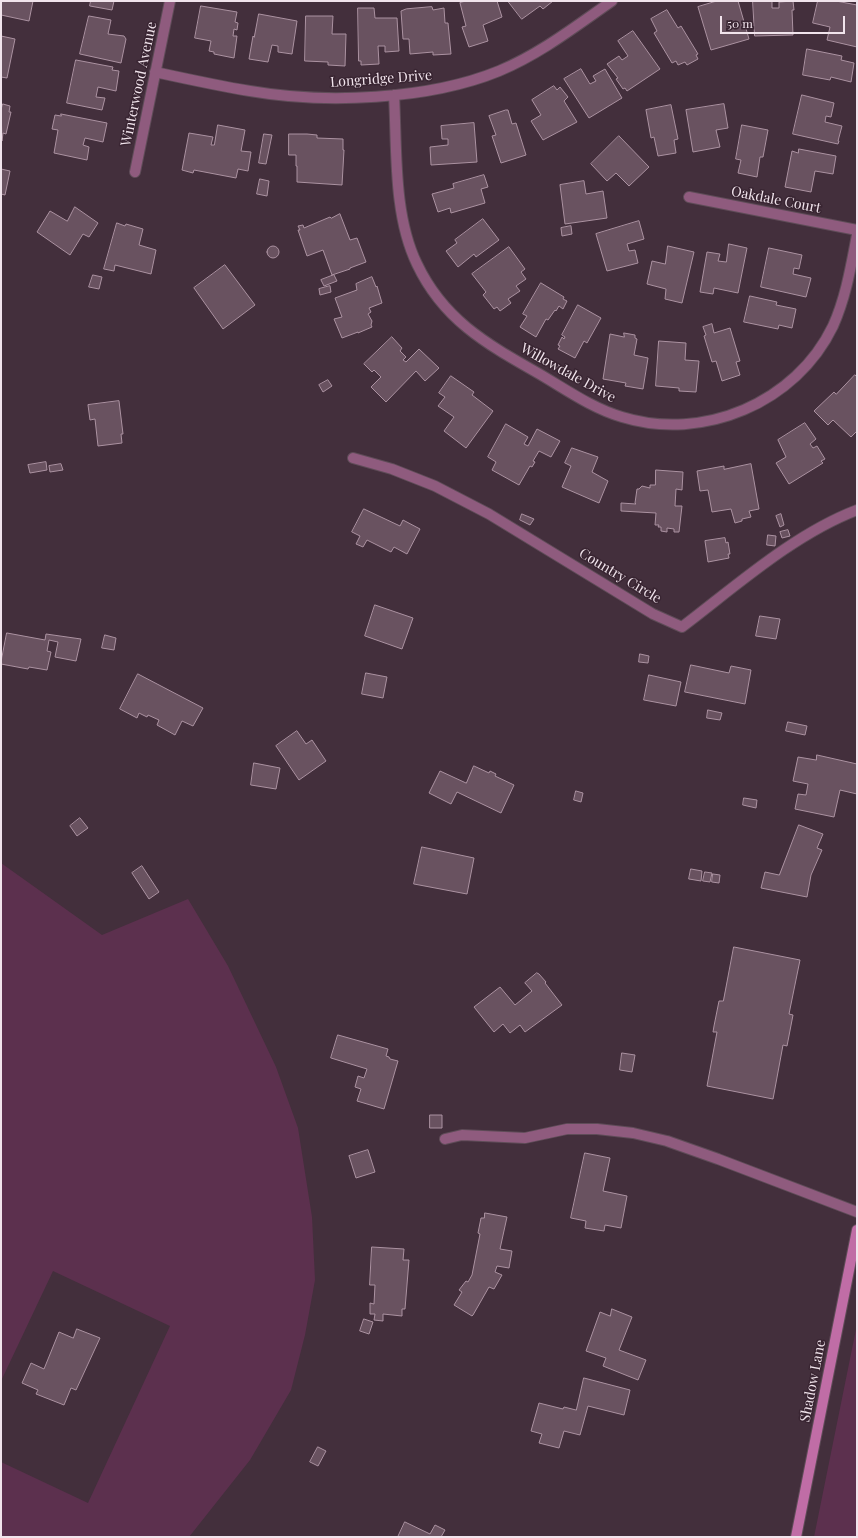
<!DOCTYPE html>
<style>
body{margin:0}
#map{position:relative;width:858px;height:1538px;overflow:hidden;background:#432f3c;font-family:"Playfair Display",serif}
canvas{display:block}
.frame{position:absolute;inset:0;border:2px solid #f1e4ec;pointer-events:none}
.scale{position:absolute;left:720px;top:16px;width:125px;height:18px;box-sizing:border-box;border:2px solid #f1e4ec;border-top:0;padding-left:5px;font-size:12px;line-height:14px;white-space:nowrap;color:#f1e4ec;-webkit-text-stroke:3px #392532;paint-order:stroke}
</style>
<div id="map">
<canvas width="858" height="1538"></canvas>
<div class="frame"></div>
<div class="scale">50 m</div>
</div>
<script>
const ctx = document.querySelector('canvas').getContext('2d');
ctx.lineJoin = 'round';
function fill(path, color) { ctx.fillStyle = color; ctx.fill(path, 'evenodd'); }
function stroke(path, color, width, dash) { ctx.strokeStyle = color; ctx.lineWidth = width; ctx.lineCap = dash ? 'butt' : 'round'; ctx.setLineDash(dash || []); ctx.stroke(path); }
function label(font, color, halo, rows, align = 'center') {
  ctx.font = font + ' "Playfair Display",serif'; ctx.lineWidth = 3; ctx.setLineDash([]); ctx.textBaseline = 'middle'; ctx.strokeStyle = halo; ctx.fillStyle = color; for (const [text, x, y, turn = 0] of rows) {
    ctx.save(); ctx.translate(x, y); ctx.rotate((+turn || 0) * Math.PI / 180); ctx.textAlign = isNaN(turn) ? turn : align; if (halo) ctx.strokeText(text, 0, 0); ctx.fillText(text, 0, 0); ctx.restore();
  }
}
fill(new Path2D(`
 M1,863L102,935L188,899L228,966L276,1067L298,1128L312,1217L315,1280L305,1335L291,1390L250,1460L189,1537H1V1462L88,1503L170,1326L53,1271L1,1381Z
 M857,1325V1537H814L852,1349Z`), '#5c304e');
const building = new Path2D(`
 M1,1H33L29,21L1,15Z
 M91,1H114L112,10L90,6Z
 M466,1H497L502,17L483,25L488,41L469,47L462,27L466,26L460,3Z
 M508,1H553L543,9L540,6L522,19Z
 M717,1H738L749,39L711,50L698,7Z
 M753,1H772V8H779V2L793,1L794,10H792L793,35L755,36Z
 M818,1H836L857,5V47L827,40L830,27L813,23Z
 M201,6L237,12L235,22L238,23L237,30L234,29L233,36H237L234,58L214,54V52L209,51L211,41L195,38Z
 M432,7L433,10L444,8L445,23H448L451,54L433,55V52L410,54L409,39H403L401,11L406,9Z
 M358,8H374L375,18H397L399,51L385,52V46H378L379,64L361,65V61H359Z
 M667,10L678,28L681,26L698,54L696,55L698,59L687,65L685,62L678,65L676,61L672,63L654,33L657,31L651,19Z
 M259,14L297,21L292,54L278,52V46L272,45L268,62L249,59L253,36L254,37Z
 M89,16L111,20L108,34L124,36L126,39L121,63L80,54Z
 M306,16H333L332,34H346L345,66L328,65V62L305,61Z
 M633,31L660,69L627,91L625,88L623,89L616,79L618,78L607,64L619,56L622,60L628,56L618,41Z
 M1,36L15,39L7,78L1,77Z
 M807,49L842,56L841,60L854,63L851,82L831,77L830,80L803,75Z
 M76,60L113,67L112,70L119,71L116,91L98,87L96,97L105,98L102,110L67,103Z
 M581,69L590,84L596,81L593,76L605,69L622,98L589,118L564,79Z
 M554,86L557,90L560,87L568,97L564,101L577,122L543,140L531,121L541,115L532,100Z
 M802,95L834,103L831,117L826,116L825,122L842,126L838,141H839L838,144L793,134Z
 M3,104L10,106L9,112H11L6,134L3,133L2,141L1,110Z
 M724,104L728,128L716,130L720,147L693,152L686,110Z
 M671,105L678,139L674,140L676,153L658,156L654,137L651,138L646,110Z
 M506,110H508L512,124L516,123L526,155L501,163L492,136L496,135L489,116Z
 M61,114L107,123L103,142L85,138L83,145L89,147L87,160L54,153L58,130L52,129L55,115L61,116Z
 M474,123L477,162L431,165L430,147L448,145V139H442L441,126Z
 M218,125L245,130L241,151L251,152L248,171L238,169L236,178L194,170L193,173L182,170L189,133L213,137L211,145H214Z
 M742,125L768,130L763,157H760L757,177L738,173L741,160L736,159Z
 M264,134L272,135L266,164L259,163Z
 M289,134H307L317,135V138L343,139V150H344L342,185L297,182V166H296V155H289Z
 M619,136L649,167L629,186L616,173L607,181L591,164Z
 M799,149L836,156L833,174L815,171L811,192L785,187L792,151L798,153Z
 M1,169L10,171L5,195L1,194Z
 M484,175L488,187L481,189L485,203L451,213L450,208L438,212L432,194L454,188L453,184Z
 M260,179L269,181L267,196L257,194Z
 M584,181L586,194L603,191L607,218L565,224L560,185Z
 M75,207L98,223L89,237L83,234L70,255L37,232L50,211L67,221Z
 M340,214L350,240L357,238L366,262L350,268V269L332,275L323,250L307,256L298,230H300L298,226L303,225L304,228L330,217L331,218Z
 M483,219L499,240L476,257L474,254L458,267L446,251L457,243L455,240Z
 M639,221L644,239L627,244L629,251L635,250L638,263L607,271L596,234Z
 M117,223L125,226L126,224L143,229L139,245L156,250L151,274L115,265L114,271L104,269Z
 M571,226L572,234L562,236L561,228Z
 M729,244L747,248L738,293L714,288L713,294L700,292L707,252L720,254L718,261L726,262Z
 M267 252a6 6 0 1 1 12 0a6 6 0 1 1-12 0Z
 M668,246L694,252L682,303L665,299L666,289L647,284L652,261L665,264Z
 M509,247L525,269L521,272L526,279L516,286L520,291L508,299L511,303L500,311L497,307L494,309L483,295L486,292L472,274Z
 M769,248L802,255L799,269L794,268L793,274L811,278L806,297L761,287Z
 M225,265L255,305L223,329L194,288Z
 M93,275L102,277L99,289L89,287Z
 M334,275L337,281L324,286L321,280Z
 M372,277L376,287L377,286L382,303L369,308L371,312L368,314L372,321L371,325L372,327L358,333V332L342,338L334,319L342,317L335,298L357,290L356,284Z
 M541,283L564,297L563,299L567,301L563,309L559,306L556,311L555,310L548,320L546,319L536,337L520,327L527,316L523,314Z
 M330,286L331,292L320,295L319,289Z
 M750,296L777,302L776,305L796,309L792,328L779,325L778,329L744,322Z
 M578,305L601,318L587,343L584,341L575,358L558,349L560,346L558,345L562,337L564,339L565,337L562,335Z
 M712,324L714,333L730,328L740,361L736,362L740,375L722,381L716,361L712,362L704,336L706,335L703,327Z
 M624,333L635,335V338L637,339L634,355L648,358L643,389L625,386L626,383L603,379L610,334L624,337Z
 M392,337L402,348L400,351L406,357L403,360L406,362L419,349L439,368L425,381L416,371L386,402L371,387L381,377L374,370L372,372L364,364Z
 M659,341L686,343L685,360L699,361L696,392L679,391V388L656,386Z
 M855,375L857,377V431L851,437L833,420L828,425L814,411L834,392L836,394Z
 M451,376L474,392L472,395L493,411L466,448L444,431L454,417L438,406L445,397L439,393Z
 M328,380L332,386L323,392L319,385Z
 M119,401L123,434H121L122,443L98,446L95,419L90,420L88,405Z
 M805,423L816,439L810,444L813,448L817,446L825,459L821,461L823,463L789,484L776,463L786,457L778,440Z
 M506,424L528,437L524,444L528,446L537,429L560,441L551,457L539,451L533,461L535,462L532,467L530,466L519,485L492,470L496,462L488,457Z
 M572,448L598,457L592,472L608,481L599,503L562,487L571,466L565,463Z
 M46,462L47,470L30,473L28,465Z
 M61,464L63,470L50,472L49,466Z
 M751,464L759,509L749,511L751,517L742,519V521L735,523L731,509L712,512L708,490L700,491L697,471L724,466V469Z
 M656,470L683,472L682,490L676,489L675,506H682L679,532H674V529L667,528V532L661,531V527H658L659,525H655L656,513L621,511V503L636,504L635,503L637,489H639L642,486L650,488V485H655Z
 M364,509L400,526L403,520L420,529L407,554L394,547L391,552L367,540L363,547L356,544L360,536L352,532Z
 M522,514L534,519L530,525L520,520Z
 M781,514L784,525L780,527L776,516Z
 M788,530L790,536L782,538L780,532Z
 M768,535L776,536L775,546L767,545Z
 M725,538L726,543L728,542L730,554H728L729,558L708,562L705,541Z
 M375,605L413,618L402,649L365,636Z
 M760,616L780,619L776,639L756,636Z
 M7,633L45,640L46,634L81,639L76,661L55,657L58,642L49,640L47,651L51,652L47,670L29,667L28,669L1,664Z
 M105,635L116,638L114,650L102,648Z
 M640,654L649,656L648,663L639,662Z
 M691,665L729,673L731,666L751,670L745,704L685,692Z
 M366,673L387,677L383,698L362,694Z
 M138,674L203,708L193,726L182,721L175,735L157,725L159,720L148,715L147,717L139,713L137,718L120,709Z
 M649,675L681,682L676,706L644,700Z
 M708,710L722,713L720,720L707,718Z
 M788,722L807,726L805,735L786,731Z
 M297,731L306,744L312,740L326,761L299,780L276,746Z
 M817,755L857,764V794L840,790L834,817L795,809L798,794L806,795L808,784L793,781L798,757L816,760Z
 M254,763L280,768L276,789L251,785Z
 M474,766L489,773L490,771L496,774L495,776L514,785L501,813L457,792L451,804L429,793L440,771L466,783Z
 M576,791L583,793L581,802L574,800Z
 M744,798L757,800L756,808L743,805Z
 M80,818L88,828L77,836L70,826Z
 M799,825L823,834L817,848L822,850L811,875L807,897L761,888L765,872L779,875Z
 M422,847L474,858L467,894L414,884Z
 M142,866L159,892L149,899L132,873Z
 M691,869L702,871L701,881L689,879Z
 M705,872L712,873L710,882L703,881Z
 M713,874L720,875L719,883L712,882Z
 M734,947L800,960L789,1014L793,1015L787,1046L783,1045L773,1099L707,1086L717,1032H713L714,1026L719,1001H723Z
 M537,973L539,974L546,982L545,983L562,1005L525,1032L520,1025L510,1033L503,1024L494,1032L474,1007L500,987L515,1005L532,991L525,983Z
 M338,1035L388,1049L386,1056L389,1057L390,1059L398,1061L384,1109L357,1101L361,1089L355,1087L358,1076L364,1078L367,1069L331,1058Z
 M622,1053L635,1055L632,1072L620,1070Z
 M430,1115H442V1128H430Z
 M368,1150L375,1172L356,1178L349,1156Z
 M585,1153L610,1158L603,1191L627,1196L621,1228L605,1225L604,1231L585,1228L586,1221L571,1218Z
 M485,1213L507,1217L500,1249L512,1251L509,1268L497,1266L495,1272L502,1275L494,1289L489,1287L473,1315L472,1316L454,1305L462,1292L459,1290L466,1281L468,1282L472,1275L480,1234L478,1233L481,1218H484Z
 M372,1247L404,1249L403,1260H409L405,1309H402V1316L383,1314V1321L374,1320L375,1314H370V1303L374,1304L375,1285H370Z
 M612,1309L632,1317L619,1350L646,1360L638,1380L603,1366L606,1358L586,1351L600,1312L610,1316Z
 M364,1319L373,1322L369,1334L360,1331Z
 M77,1329L100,1338L76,1390L71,1388L64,1405L36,1394L38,1390L22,1383L31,1363L44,1369L59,1332L73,1338Z
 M584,1378L630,1390L624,1415L588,1406L580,1435L564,1431L559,1448L539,1443L542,1434L531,1431L539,1403L563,1409L564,1407L576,1410Z
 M318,1447L326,1451L318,1466L310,1462Z
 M405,1522L430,1534L435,1525L445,1530L441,1537H398Z`);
fill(building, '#695260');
stroke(building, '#ab92a1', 1);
const street = new Path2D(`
 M155,72C187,79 219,86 250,91C325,104 428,100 499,71C540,54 576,26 612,1
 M394,95C397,148 393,215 417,264C443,319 485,343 536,372C564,388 591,408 622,417C703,442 796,403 833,326C846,297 851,266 857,235
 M135,172L170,1
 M689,197L857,230
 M353,458L392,469L435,486L489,514L653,614L682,627C736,586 794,534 857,510
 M445,1139L462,1135L525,1138L567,1129H597L633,1133L667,1141L718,1159L857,1212`);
const secondary = new Path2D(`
 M796,1537L857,1230`);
stroke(street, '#5f4c58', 12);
stroke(secondary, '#5f4c58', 12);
stroke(street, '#8f5b7e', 10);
stroke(secondary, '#c06da6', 10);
label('14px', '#f1e4ec', '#392532', [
 ["Longridge Drive",381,79,-4],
 ["Winterwood Avenue",139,84,-78],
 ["Oakdale Court",776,200,11],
 ["Willowdale Drive",568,373,29],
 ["Country Circle",620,576,31],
 ["Shadow Lane",813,1381,-79]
]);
</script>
